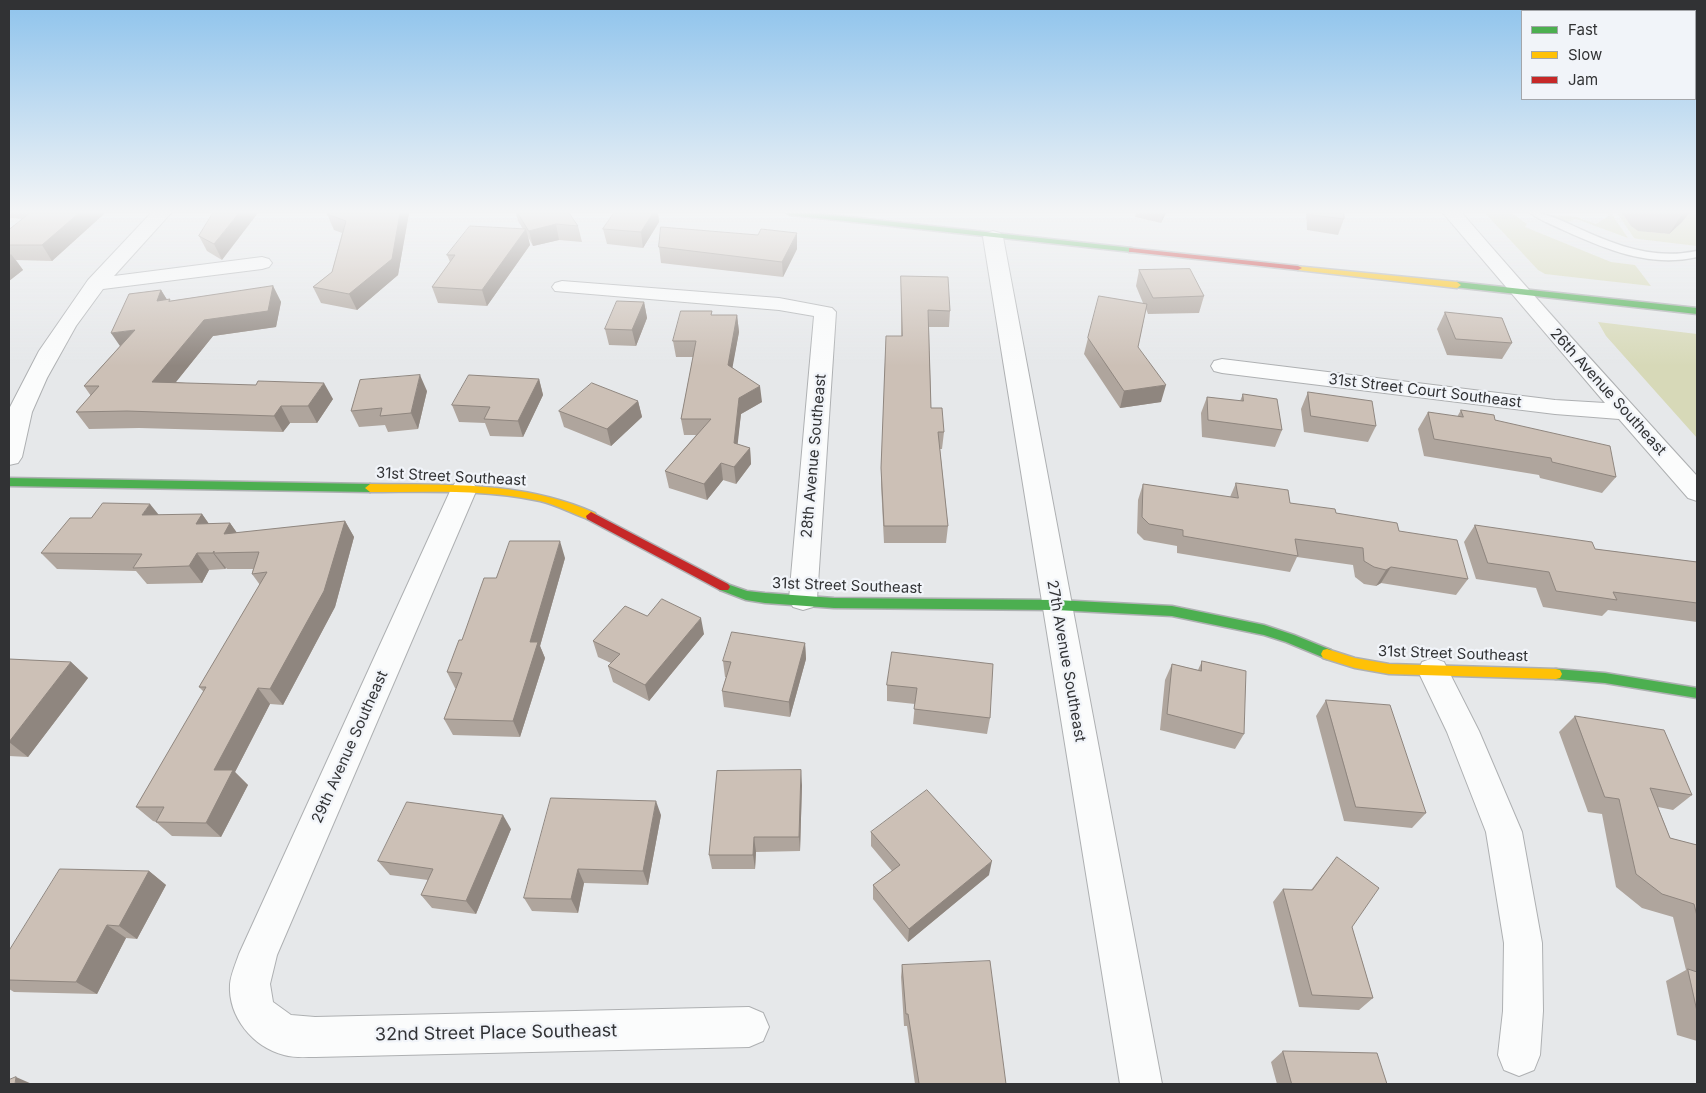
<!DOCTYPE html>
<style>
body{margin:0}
#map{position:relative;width:1706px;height:1093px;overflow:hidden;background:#e6e8ea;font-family:Inter,sans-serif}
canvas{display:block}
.frame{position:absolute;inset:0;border:10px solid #313234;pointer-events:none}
.legend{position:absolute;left:1521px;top:10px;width:175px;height:90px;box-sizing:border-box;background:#f1f4f9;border:1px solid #a4a6aa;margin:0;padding:6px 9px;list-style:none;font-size:15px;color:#313234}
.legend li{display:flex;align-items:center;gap:10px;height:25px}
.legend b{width:25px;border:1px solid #a4a6aa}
</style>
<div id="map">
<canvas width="1706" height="1093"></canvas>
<div class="frame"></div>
<ul class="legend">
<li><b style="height:6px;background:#4caf50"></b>Fast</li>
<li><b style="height:6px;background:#ffc107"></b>Slow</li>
<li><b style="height:6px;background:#c62828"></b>Jam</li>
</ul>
</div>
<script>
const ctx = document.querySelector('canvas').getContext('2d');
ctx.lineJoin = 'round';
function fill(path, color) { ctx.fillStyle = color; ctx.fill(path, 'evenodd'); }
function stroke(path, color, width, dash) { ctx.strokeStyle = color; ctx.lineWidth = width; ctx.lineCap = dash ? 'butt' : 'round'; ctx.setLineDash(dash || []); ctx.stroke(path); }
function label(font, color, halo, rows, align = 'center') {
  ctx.font = font + ' Inter,sans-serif'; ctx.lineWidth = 4.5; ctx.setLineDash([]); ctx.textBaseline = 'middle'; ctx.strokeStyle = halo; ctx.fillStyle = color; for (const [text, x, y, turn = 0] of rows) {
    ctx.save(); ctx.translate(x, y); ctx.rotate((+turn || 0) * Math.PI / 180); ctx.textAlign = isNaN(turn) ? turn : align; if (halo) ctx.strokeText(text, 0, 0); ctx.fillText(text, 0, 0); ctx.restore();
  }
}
fill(new Path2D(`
 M1485,213H1512L1527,224L1525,227L1611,262L1635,265L1651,286L1545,274L1538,270Z
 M1605,213H1611L1628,238L1576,219L1566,223L1551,215L1577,217L1596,224L1610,215Z
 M1617,213H1622C1636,234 1645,231 1669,234L1676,213L1697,214V246L1638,239L1634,238Z
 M1598,322L1697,334V438L1606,336Z`), '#d7d9b8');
const lane = new Path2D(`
 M1531,213C1549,213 1562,221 1578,228C1617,246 1654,260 1697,251V257C1649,268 1605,249 1561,229C1552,224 1538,220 1531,213Z`);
const street = new Path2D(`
 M151,213H171L114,276L262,257L269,259L272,263L269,267L262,269L103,289L76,326L47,378L32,412L22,457L18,463L9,465V409L39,351L88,280Z
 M1443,213H1462C1539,303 1618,389 1697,476V501L1688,498L1619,419L1555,414L1222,373L1214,371L1211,366L1214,361L1222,359L1555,400L1605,403Z
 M993,231L1000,233L1003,237L1162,1084H1120L983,237L986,233Z
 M562,281L779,298L832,308L836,312L817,599L813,607L803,610L793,607L789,599L814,316L779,310L555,291L552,287L555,283Z
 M464,480L473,483L477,489L277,955L270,984L273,1002L291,1015L315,1017L749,1007L763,1013L769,1027L763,1041L749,1047L315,1057C305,1057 294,1058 284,1055C253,1047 228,1017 230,984C231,974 236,963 239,954L451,489L455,483Z
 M1433,658L1444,662L1479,731L1522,832L1542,943L1543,1011L1540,1055L1534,1070L1519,1076L1504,1070L1498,1055L1503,1011L1504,943L1486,832L1447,732L1418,671L1422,662Z`);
const fast = new Path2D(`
 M786,213H812L1132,248L1136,250L1132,252L790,215Z
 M1457,282L1697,308V314L1454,287L1453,285Z
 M9,478L370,484L375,488L370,492L9,486Z
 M724,583L747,591L765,593L834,598L1056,600L1172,606L1264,625L1294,635L1331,650L1333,654L1331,658L1327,659L1286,642L1264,635L1172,616L1056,610L834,608L765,603L746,600L720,590L718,587L720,584Z
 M1556,669L1605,673L1697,688V698L1605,683L1556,679L1552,678L1550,674L1552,670Z`);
const slow = new Path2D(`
 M1295,266L1457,282L1461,285L1457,288L1298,270L1294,268Z
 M370,484C448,485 523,481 595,513L596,516L591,520C574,515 558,505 540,501C485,489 427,492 370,492L365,488Z
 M1327,649L1355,658L1389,664L1556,669L1560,670L1562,674L1560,678L1556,679L1389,674L1355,668L1323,658L1321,654L1323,650Z`);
const jam = new Path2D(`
 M1129,248L1298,266L1302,268L1298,270L1132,252H1129Z
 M591,512L728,584L730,587L728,590H720L587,519L586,516Z`);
stroke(lane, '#aeb0b2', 3);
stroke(street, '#aeb0b2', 2);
stroke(fast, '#aeb0b2', 3);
stroke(slow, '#aeb0b2', 3);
stroke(jam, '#aeb0b2', 3);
fill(lane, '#fbfcfc');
fill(street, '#fbfcfc');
fill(fast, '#4caf50');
fill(slow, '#ffc107');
fill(jam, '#c62828');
fill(new Path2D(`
 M9,213H105L52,261L16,260L23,270L9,281V230L23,219L9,218Z
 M213,213L222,260L207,251L199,236Z
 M329,213H409L398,275L357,310L321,303L313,287L332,272L342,233L334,230L327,214Z
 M516,213H569L578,226L582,242L559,240L533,246L528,237L530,245L487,306L438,303L432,287L450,262L447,255L523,229L518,221Z
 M614,213H658L659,222L643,248L607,244L603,229Z
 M1136,213H1166L1161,223L1135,217Z
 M1306,213H1344V219L1338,235L1307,230Z
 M1622,213H1689L1682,222L1669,234L1638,231L1631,226Z
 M659,247L797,249L783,277L661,263Z
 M1139,270L1204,296L1199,313L1148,314L1146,309L1138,347L1161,402L1120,408L1084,354L1088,338L1143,303L1136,286Z
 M901,276L950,311L949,327H929L931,408L944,432L942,449H940L948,526L946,543H884L881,484L886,336H901Z
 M273,286L281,302L276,327L213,336L176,382L333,399L317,423H290L283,432L139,428L89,429L76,412L91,396L84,386L120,346L161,290L167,300L171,301Z
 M644,302L647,318L636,346L609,345L605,329Z
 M1445,312L1512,343L1502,359L1447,355L1437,329Z
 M713,315H737L739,332L732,367L762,402L741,414L737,444L750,448L751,464L736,484L723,480L707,500L669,488L665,471L696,435H684L681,419L693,357H676L673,341Z
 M539,379L543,395L523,437L490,436L485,423L459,422L452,405Z
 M427,391L418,429L388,432L385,425L359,427L351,411Z
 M1308,392L1376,426L1368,442L1304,432L1301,409Z
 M1243,394L1282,430L1275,447L1202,437L1201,413L1207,397L1240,401Z
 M638,401L642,417L611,446L564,427L559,411Z
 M1461,410L1495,420L1616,477L1602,493L1540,478L1539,475L1424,456L1418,429L1428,412L1457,417Z
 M1236,483L1290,503L1336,513L1399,531L1468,579L1456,595L1381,583L1376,586L1364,584L1355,577L1353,565L1297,557L1290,572L1177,553V546L1144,540L1137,533L1138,500L1143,484L1230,497Z
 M202,514L209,524L230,523L237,533L345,521L354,537L335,607L283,705L270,704L235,772L248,785L221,837L172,836L156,822L153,821L136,807L204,692L199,687L260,585L252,574L253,569H227L226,568L225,569L209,570L202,583L147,584L136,571L57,569L41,553L91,518Z
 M1475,525L1595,549L1697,562V622L1608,610L1602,616L1543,607L1536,588L1476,579L1464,542Z
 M565,558L540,646L545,658L520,737L453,735L444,719L456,688H455L447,672L462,640L496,578Z
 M647,616L704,634L649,701L613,682L608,666L611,663L598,657L593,641Z
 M805,643L806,659L790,717L724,707L722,691L726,677H725L723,661Z
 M892,652L990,718L987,734L913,724L915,704L887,701V685Z
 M9,659L71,662L88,678L28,757L9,756Z
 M1202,661L1244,734L1235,749L1160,730L1165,680L1172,664L1198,670Z
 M1326,700L1426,813L1412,828L1344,821L1316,716Z
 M1575,716L1692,795L1673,810L1658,807L1670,838L1697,845V1041L1677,1035L1666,981L1686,970L1673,917L1642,908L1616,887L1602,814L1588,812L1559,732Z
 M802,785L800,851L756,852L755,869H712L709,855Z
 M661,815L648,885L584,883L578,913L532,911L524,898Z
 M511,829L476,914L432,908L421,895L428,880L390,875L378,861Z
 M871,832L989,875L908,942L873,899V885L892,871L871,846Z
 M1337,857L1352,927L1373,998L1359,1010L1299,1007L1273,902L1283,889L1311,890Z
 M149,871L166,885L137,939L126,938L97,994L14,992L9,989V951Z
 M902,965L1006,1084H915L907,1026H904L901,977Z
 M1283,1051L1387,1084H1277L1271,1062Z`), '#afa59d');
fill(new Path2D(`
 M79,213H105L52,261L42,245Z
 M239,213H258L222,260L214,244Z
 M400,213H409L398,275L357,310L349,294Z
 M653,213H658L659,222L643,248L641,232Z
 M1163,213H1166L1161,223Z
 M1683,213H1689L1682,222L1669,234Z
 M556,224L559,240L533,246L529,231Z
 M526,229L530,245L487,306L482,290Z
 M797,233V249L783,277L782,262Z
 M11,254L23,270L9,281V256Z
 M273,286L281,302L276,327L213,336L163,398L152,382L204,320Z
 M161,290L171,306L157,301Z
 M644,302L647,318L636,346L632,330Z
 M737,315L739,332L730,381L728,365Z
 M135,330L122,349L111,333Z
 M420,375L427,391L418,429L411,413Z
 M539,379L543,395L523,437L518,421Z
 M324,383L333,399L317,423L308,406Z
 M1166,385L1161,402L1120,408L1124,391Z
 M760,386L762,402L741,414L736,459L734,443L739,398Z
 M638,401L642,417L611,446L607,429Z
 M281,406L290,423L283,432L274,416Z
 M750,448L751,464L736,484L734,467Z
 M721,463L723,480L707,500L704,484Z
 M150,504L163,520L142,515Z
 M202,514L214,531L196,524Z
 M345,521L354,537L335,607L283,705L270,689Z
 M230,523L242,540L224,534Z
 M560,541L565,558L540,646L545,658L520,737L513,721L530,642Z
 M214,551V553L226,568L225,569L213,553Z
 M197,553L209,570L202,583L189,566Z
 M1391,567L1381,583L1376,586L1386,570Z
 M701,618L704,634L649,701L645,685Z
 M805,643L806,659L790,717L789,702Z
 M71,662L88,678L28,757L9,742Z
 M258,688L270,704L235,772L248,785L221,837L206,823L214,770Z
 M801,770L802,785L800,851L799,837Z
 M656,801L661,815L648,885L643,871Z
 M503,815L511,829L476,914L466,901Z
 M754,837L756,852L755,869L753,855Z
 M992,861L989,875L908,942L909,929Z
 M578,869L584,883L578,913L571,899Z
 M149,871L166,885L137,939L119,926Z
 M107,925L126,938L97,994L76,982Z
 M16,1077L32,1084H15Z`), '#8f867f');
const building = new Path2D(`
 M30,213H79L42,245H9V230Z
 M213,213H239L214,244L199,236Z
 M329,213H400L392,259L349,294L313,287L332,272L346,221L327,214Z
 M518,213H569L578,226L556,224L529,231Z
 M614,213H653L641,232L603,229Z
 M1312,213H1344V219L1312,215Z
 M470,226L526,229L482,290L432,287L455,255H447Z
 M661,227L758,235L761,229L797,233L782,262L659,247Z
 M1190,269L1204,296L1153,298L1139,270Z
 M901,276L948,277L950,311L928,310L931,408H942L944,432H938L948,526H884L881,468L886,336H902Z
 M273,286L268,311L204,320L152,382L256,385L258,381L324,383L308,406H281L274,416L127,411L76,412L99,386H84L135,330L111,333L129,294L161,290L157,301L170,299L169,301Z
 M1099,296L1147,304L1138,347L1166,385L1124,391L1088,338Z
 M617,301L644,302L632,330L605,329Z
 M681,311H712L711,315H737L728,365L760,386L739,398L734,443L750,448L734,467L721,463L704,484L665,471L711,419H681L696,341H673Z
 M1445,312L1502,318L1512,343L1456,339Z
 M420,375L411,413L380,416L382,408L351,411L360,380Z
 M469,375L539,379L518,421L484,419L490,407L452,405Z
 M592,383L638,401L607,429L559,411Z
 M1308,392L1372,401L1376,426L1311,416Z
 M1243,394L1277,399L1282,430L1208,420L1207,397L1243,401Z
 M1461,410L1494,415L1495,420L1610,446L1616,477L1552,462L1551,458L1434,439L1428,412L1463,417Z
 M1236,483L1288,490L1290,503L1335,509L1336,513L1397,523L1399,531L1457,540L1468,579L1391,567L1386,570L1374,567L1364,561L1363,548L1295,539L1298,556L1183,536V530L1149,524L1142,517L1143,484L1238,498Z
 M103,503L150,504L142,515L202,514L196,524L230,523L224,534L345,521L324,591L270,689L258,688L214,770H233L206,823L156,822L164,807H136L206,687H199L267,572L252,574L259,552L214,553V551L213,553H197L189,566L133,568L142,554L41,553L70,518H91Z
 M1475,525L1592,542L1595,549L1697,562V603L1613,592L1617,600L1556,591L1549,572L1488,563Z
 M510,541H560L530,642H538L513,721L444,719L462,673L447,672L459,640H462L484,578H496Z
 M662,599L701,618L645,685L608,666L620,654L593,641L625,606L647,616Z
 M732,632L805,643L789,702L722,691L731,662L723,661Z
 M892,652L993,664L990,718L914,709L917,688L887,685Z
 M9,659L71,662L9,742Z
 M1202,661L1246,671L1244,734L1167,714L1172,664L1201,671Z
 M1326,700L1390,705L1426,813L1356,807Z
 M1575,716L1664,730L1692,795L1650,788L1670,838L1697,845V916L1694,904L1662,894L1636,874L1619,799L1605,797Z
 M801,770L799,837H754L753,855H709L717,771Z
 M927,790L992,861L909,929L873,885L900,865L871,832Z
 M551,798L656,801L643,871L578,869L571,899L524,898Z
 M407,802L503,815L466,901L421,895L433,869L378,861Z
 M1337,857L1379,888L1352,927L1373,998L1312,995L1283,889L1312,890Z
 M60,869L149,871L119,926L107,925L76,982L9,980V951Z
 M990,961L1006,1084H920L919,1083L908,1014H906L902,965Z
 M1688,969L1697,972V1011Z
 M1283,1051L1377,1053L1387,1084H1292Z
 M16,1077L15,1084H9V1080Z`);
fill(building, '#ccc0b6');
stroke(building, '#8f867f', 1);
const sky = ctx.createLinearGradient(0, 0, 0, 366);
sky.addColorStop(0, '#8ec3ec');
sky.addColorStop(0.58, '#f4f5f6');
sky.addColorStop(1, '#f4f5f600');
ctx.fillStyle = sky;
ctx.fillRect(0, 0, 1706, 366);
label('15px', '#313234', '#f1f4f9', [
 ["31st Street Court Southeast",1425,391,7],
 ["26th Avenue Southeast",1608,392,48],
 ["28th Avenue Southeast",814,456,-85],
 ["31st Street Southeast",451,477,3],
 ["31st Street Southeast",847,586,2],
 ["31st Street Southeast",1453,654,2],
 ["27th Avenue Southeast",1066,661,80],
 ["29th Avenue Southeast",350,747,-66]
]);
label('18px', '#313234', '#f1f4f9', [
 ["32nd Street Place Southeast",496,1033,-1]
]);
</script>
